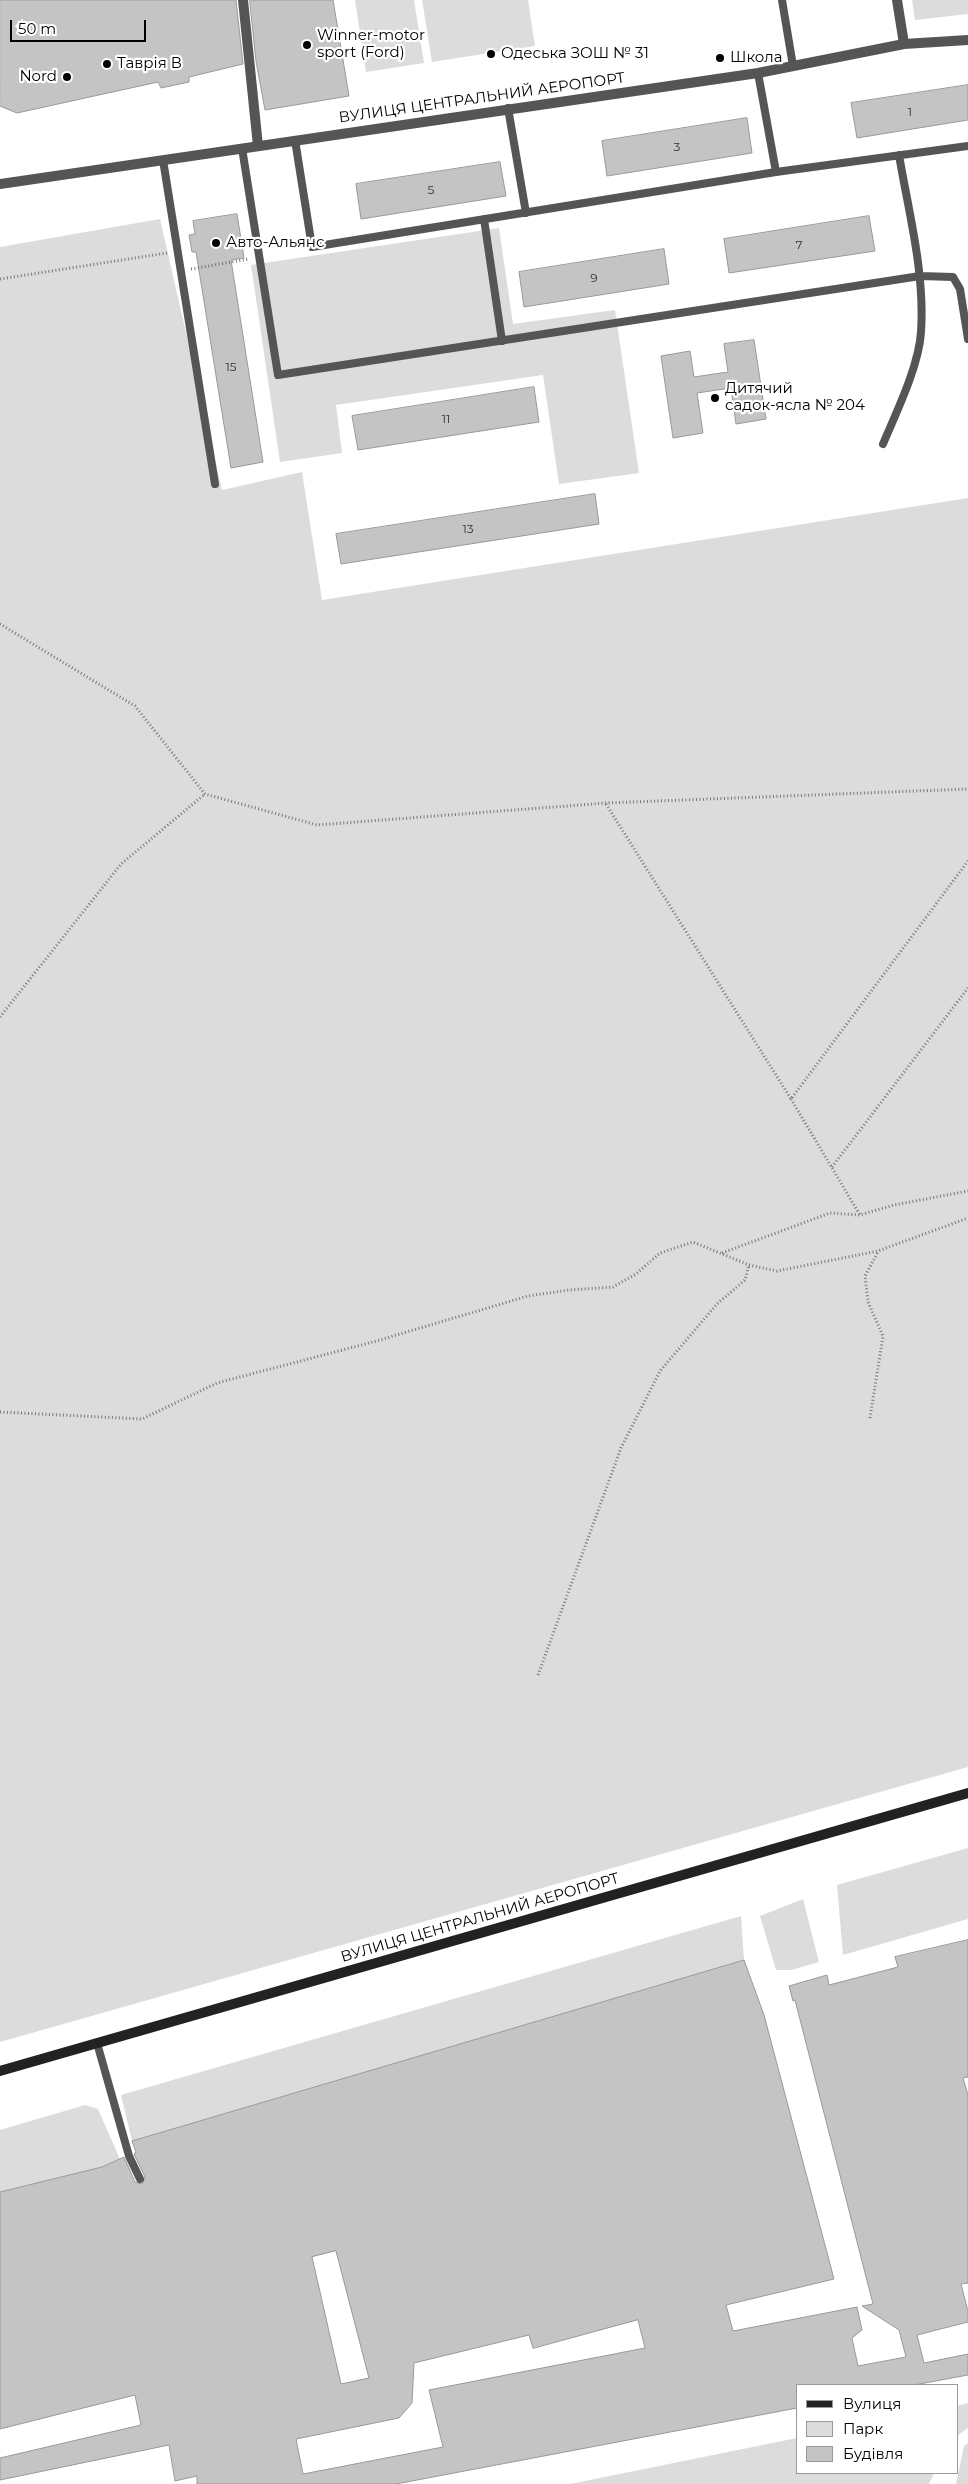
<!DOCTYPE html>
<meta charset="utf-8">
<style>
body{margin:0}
#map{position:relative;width:968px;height:2484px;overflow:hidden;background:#fff;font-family:Montserrat,sans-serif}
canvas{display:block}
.legend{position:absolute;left:796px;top:2384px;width:162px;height:90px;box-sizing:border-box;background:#fff;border:1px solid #999;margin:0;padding:6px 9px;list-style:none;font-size:15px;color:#000}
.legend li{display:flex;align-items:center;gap:10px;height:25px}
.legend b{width:25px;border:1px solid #999}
.scale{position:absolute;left:10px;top:20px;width:136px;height:22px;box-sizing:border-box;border:2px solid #000;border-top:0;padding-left:6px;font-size:15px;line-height:18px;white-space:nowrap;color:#000;-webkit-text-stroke:4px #fff;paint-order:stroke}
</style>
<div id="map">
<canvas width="968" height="2484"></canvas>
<ul class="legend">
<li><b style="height:6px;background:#222"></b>Вулиця</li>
<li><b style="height:14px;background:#dcdcdc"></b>Парк</li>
<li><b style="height:14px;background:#c4c4c4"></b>Будівля</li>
</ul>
<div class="scale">50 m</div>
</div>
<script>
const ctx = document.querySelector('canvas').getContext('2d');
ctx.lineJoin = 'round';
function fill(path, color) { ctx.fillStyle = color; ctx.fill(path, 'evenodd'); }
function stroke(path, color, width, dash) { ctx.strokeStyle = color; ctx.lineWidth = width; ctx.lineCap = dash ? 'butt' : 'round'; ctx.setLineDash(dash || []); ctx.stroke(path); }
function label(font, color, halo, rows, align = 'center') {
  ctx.font = font + ' Montserrat,sans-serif'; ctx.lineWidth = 4.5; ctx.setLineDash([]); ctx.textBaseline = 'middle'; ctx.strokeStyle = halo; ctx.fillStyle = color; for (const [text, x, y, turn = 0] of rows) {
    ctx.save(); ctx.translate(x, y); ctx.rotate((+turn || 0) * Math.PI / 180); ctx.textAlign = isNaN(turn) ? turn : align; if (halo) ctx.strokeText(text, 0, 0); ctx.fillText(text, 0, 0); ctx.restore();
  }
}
fill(new Path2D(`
 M355,0H414L424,63L366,72Z
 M422,0H528L535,46L432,62Z
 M912,0H968V14L915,20Z
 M160,219L222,490L302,472L322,600L968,498V1767L0,2042V247Z
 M499,228L513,324L615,310L639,473L559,484L543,375L336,405L342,453L280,462L251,265Z
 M968,1848V1919L843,1955L837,1885Z
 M803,1899L819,1962L791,1970H776L760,1916Z
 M741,1916L744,1960L132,2141L121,2095Z
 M85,2105L98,2109L120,2159L102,2167L0,2192V2130Z
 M968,2403V2428L957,2436V2406Z
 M797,2438V2473H934L929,2484H570Z
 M968,2443V2484H956L964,2446Z`), '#dcdcdc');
const building = new Path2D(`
 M0,0H236L243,64L189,77V82L161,88L158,82L17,113L0,106Z
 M250,0H333L349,96L265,110L256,61Z
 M968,85V120L857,138L851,103Z
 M747,118L752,153L607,176L602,141Z
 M500,162L506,196L361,219L356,184Z
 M237,214L244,258L231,260L263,462L231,468L196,252H192L189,235L195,234L193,221Z
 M869,216L875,251L729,273L724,239Z
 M664,249L669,284L524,307L519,272Z
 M754,340L766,419L736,424L731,388L697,393L703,433L673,438L661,356L690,351L694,377L728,372L724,344Z
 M534,387L539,422L358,450L352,416Z
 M595,494L599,524L341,564L336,534Z
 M968,1940V2077L963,2078L968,2095V2283L961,2284L968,2311V2322L917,2335L924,2363L968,2354V2375L914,2385H797V2408L396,2484H197V2476L175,2481L169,2445L0,2480V2458L141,2425L135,2395L0,2429V2192L102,2167L124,2157L135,2182L142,2184L145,2177L134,2154L136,2152L132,2141L744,1960L764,2015L834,2279L726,2305L733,2331L857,2307L862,2330L852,2338L858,2366L906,2357L899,2330L862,2306L873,2304L795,2000L793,2001L789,1986L827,1975L829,1985L898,1967L895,1957ZM336,2251L369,2378L341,2384L312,2257ZM638,2320L645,2348L429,2390L443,2447L303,2474L296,2439L399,2418L412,2403L414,2363L529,2335L533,2348Z`);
fill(building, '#c4c4c4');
stroke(building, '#999', 1);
stroke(new Path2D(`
 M191,269L249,259
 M0,279L167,253
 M0,624L135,706L205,794L317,825L606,803L968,789
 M606,804L791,1099L968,861
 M0,1017L121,864L205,794
 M791,1099L860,1215
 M832,1167L968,988
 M722,1253L830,1213L860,1215L894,1205L968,1191
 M0,1412L142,1419L217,1383L373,1342L528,1296L569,1290L613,1287L636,1274L660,1253L693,1242L749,1265L777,1271L878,1251L968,1218
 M870,1418L883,1336L868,1302L865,1276L878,1252
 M538,1675L621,1448L660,1371L717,1304L745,1280L749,1265`), '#777', 3, [1, 2.5]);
stroke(new Path2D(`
 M782,0L793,66
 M758,73L776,172
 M508,108L526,213
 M295,140L312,247L776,172L968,146
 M242,148L278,375L920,276L953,277L960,289L968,339
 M163,160L215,484
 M484,219L502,341
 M883,444C896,413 919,366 921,332C925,273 909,214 899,155
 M97,2043L129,2156L140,2179`), '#555', 8);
stroke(new Path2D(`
 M243,0L258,146`), '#555', 10);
stroke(new Path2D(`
 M897,0L904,44
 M0,184L758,73L904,44L968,40`), '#555', 10);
stroke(new Path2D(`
 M0,2071L968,1793`), '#222', 10);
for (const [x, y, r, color] of [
 [307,45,5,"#000"],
 [491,54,5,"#000"],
 [720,58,5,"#000"],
 [107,64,5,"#000"],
 [67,77,5,"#000"],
 [216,243,5,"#000"],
 [715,398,5,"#000"]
]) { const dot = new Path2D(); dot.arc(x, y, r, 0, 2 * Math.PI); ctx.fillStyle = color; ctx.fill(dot); stroke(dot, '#fff', 2); }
label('12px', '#313131', null, [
 ["1",910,112],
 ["3",677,147],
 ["5",431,190],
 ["7",799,245],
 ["9",594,278],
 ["15",231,367],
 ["11",446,419],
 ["13",468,529]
]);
label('15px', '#000', '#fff', [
 ["Winner-motor",317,36],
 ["sport (Ford)",317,53],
 ["Одеська ЗОШ № 31",501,54],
 ["Школа",730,58],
 ["Таврія В",117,64],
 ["Nord",57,77,"right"],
 ["Авто-Альянс",226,243],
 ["Дитячий",725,389],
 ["садок-ясла № 204",725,406]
], 'left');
label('15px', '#000', '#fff', [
 ["ВУЛИЦЯ ЦЕНТРАЛЬНИЙ АЕРОПОРТ",482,98,-8],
 ["ВУЛИЦЯ ЦЕНТРАЛЬНИЙ АЕРОПОРТ",480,1918,-16]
]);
</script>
